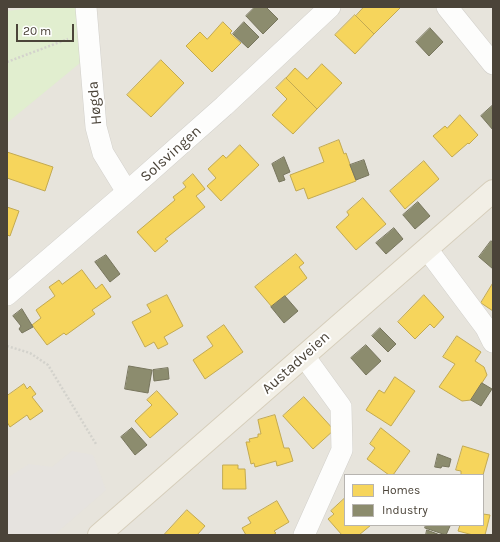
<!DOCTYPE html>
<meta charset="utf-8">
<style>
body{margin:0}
#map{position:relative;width:500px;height:542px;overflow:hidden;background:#f4f2ee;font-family:Karla,sans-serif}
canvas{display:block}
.frame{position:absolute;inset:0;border:8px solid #4b4439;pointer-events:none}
.legend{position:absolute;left:344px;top:474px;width:140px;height:52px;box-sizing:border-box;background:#fff;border:1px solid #b7b4b0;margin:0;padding:5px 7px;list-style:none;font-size:12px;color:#4b4439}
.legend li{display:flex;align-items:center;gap:8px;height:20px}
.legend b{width:20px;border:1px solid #b7b4b0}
.scale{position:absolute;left:16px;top:24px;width:58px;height:18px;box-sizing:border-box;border:2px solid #4b4439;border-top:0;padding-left:5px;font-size:12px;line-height:14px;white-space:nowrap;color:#4b4439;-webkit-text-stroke:3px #fff;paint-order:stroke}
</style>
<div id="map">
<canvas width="500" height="542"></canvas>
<div class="frame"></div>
<ul class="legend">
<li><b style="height:11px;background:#f6d55c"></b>Homes</li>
<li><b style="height:11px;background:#8c8c6e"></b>Industry</li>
</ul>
<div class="scale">20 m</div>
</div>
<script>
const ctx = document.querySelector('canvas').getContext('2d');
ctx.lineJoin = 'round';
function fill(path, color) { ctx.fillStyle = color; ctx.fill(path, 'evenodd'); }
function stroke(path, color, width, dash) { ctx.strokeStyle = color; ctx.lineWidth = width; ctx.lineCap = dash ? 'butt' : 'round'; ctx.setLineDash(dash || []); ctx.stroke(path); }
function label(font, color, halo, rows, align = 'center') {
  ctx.font = font + ' Karla,sans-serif'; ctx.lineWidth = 4; ctx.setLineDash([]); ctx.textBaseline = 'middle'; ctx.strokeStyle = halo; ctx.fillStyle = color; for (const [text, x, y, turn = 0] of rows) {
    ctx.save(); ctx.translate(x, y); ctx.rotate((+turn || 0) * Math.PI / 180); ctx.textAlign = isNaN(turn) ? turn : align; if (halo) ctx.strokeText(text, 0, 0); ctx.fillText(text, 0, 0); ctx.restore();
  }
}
fill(new Path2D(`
 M7,7H493V535H7ZM345,475H483V525H345Z`), '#e7e4dc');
fill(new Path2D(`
 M39,7H76L91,54L7,123V11Z`), '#e1eecf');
fill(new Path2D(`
 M72,451L93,455L106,490L54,535H7V495L10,493L7,489V478L29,464L52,467Z`), '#e6e3df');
const homes = new Path2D(`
 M364,7H399L400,8L374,34L356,16Z
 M355,15L374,34L355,54L335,35Z
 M223,22L232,31L230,33L241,43L212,72L186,46L200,32L207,39Z
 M161,60L184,83L151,117L127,95Z
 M322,64L342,83L317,109L286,78L295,68L307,79Z
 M286,78L317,109L293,134L272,115L287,99L276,88Z
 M460,115L478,135L469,144L468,143L452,157L433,136L445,126L447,128Z
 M339,140L344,154L346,153L356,181L308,199L304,188L296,191L290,175L324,162L319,148Z
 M240,145L259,165L221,201L207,186L216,178L208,169L223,155L226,158Z
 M7,152L53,167L45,191L7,178Z
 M424,161L439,179L405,209L390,191Z
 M193,174L205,189L196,196L205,207L165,239L168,241L155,252L137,232L175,200L173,197L186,187L183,183Z
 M363,198L386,224L356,250L336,227L349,215L347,212Z
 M7,207L19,211L10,236L7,235Z
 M296,254L304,263L299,267L307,278L272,307L255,287Z
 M82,270L96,289L102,284L111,297L92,310L95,314L66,335L64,333L47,345L32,325L41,318L36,310L55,296L49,287L59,280L62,284Z
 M493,283V311L481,303Z
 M167,295L183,326L164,337L168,344L158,349L154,342L145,347L132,322L151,312L147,305Z
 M424,295L444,317L434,328L430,324L415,339L398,322Z
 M224,325L243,352L205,379L193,360L213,346L207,337Z
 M457,336L481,352L475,361L484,367L487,375L471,400L462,401L439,387L455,364L443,357Z
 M395,377L415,391L391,426L366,410L379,390L384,393Z
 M24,384L27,389L30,386L36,394L32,397L43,411L30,420L27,415L10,427L7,422V396Z
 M157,391L178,414L150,438L135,421L152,405L147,400Z
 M304,397L334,430L313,449L283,416Z
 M275,415L284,448H289L293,461L277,466L276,461L255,467L254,463L251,464L246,442H250L249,439L258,437V434H261L258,420Z
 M381,428L410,451L393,475H389L367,459L375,448L370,444Z
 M463,446L489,454L483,475H461V471L456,470Z
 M223,465H238V469H245L246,489H223Z
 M345,498V525H371L359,535H342L328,519L334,514L331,511Z
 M277,501L289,522L274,531L276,533L273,535H246L242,528L251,523L248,518Z
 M187,510L205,526L197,535H164Z
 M483,514L490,515L485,535H473L458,531L460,525H483Z`);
fill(homes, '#f6d55c');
stroke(homes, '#c3aa52', 1);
const industry = new Path2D(`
 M255,7H266L278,19L263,34L246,16Z
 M244,22L259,37L248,48L233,34Z
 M430,28L443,42L429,56L416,42Z
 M493,105V130L481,116Z
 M284,157L290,172L283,175L285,180L279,182L272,164Z
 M364,160L369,175L356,180L350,165Z
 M418,202L430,216L415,229L403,215Z
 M394,228L403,239L386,254L376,243Z
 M491,241L493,242V269L479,257Z
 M106,255L120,274L110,282L95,262Z
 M285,296L298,311L284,323L271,307Z
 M22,309L33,327L22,333L19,329L21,326L13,316Z
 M380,328L396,344L388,352L372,336Z
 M366,345L381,361L366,375L351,358Z
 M129,366L152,370L148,393L125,389Z
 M168,368L169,379L154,381L153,370Z
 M482,383L492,389L481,406L471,400Z
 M132,428L147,445L135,455L121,437Z
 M438,454L451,459L449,467L442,466L441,468L435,467Z
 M426,525H448L450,526L446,535L425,528Z
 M427,530L440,535H426Z`);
fill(industry, '#8c8c6e');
stroke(industry, '#78765e', 1);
const minor = new Path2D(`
 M86,7L96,127L103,153L127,192
 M447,7L493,64
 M427,249L486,328L493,342
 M7,295L127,192L224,106L330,7
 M304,356L341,407L342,450L304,535`);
const major = new Path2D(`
 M99,535L493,191`);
stroke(minor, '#d2d0cb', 22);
stroke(major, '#d6cebb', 24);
stroke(new Path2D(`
 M7,62L68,39
 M7,346L30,353L48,365L96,444`), '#d3d2cc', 2.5, [2, 2]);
stroke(minor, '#fdfdfc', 21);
stroke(major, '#f2efe6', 22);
label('15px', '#4b4439', '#fff', [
 ["Høgda",95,103,-95],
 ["Solsvingen",171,154,-42],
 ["Austadveien",296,363,-42]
]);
</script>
